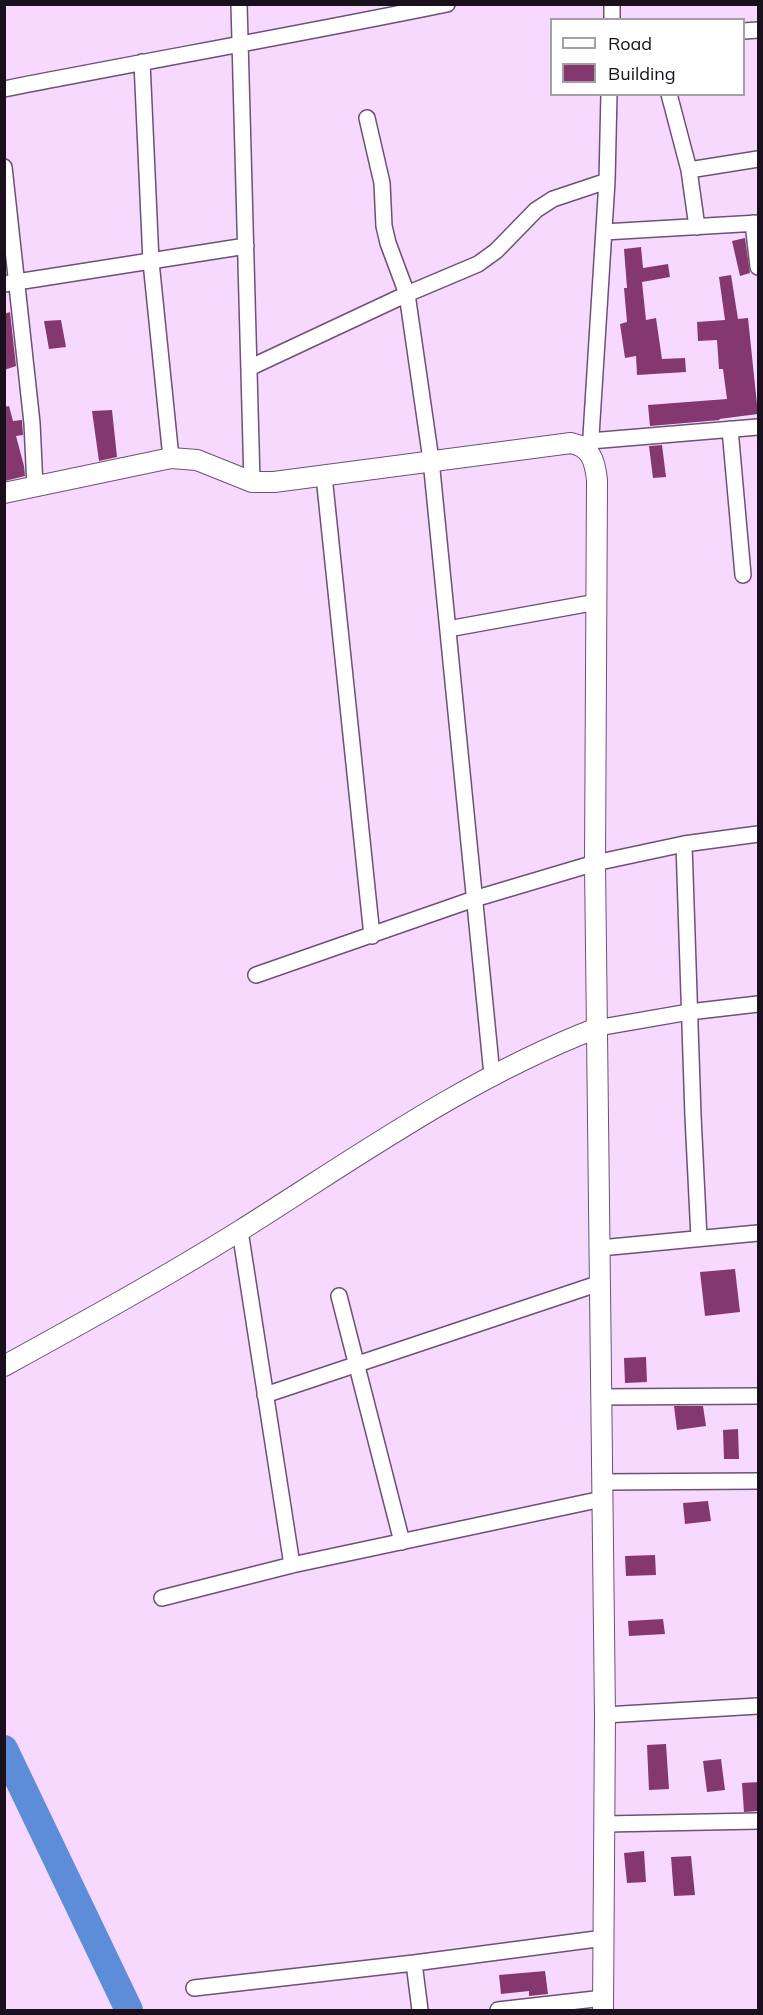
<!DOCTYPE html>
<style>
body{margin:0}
#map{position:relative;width:763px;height:2015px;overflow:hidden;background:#f7d8ff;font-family:Mulish,sans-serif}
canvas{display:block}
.frame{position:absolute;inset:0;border:6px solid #1a0f1c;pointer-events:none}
.legend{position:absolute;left:550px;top:18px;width:195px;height:78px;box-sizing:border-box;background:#fff;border:2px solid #a39fa4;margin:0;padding:8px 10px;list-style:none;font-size:18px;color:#1a0f1c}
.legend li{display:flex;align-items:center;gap:12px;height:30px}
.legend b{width:30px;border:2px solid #a39fa4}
</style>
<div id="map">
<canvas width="763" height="2015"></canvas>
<div class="frame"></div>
<ul class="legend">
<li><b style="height:8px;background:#fff"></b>Road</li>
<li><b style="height:16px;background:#85386f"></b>Building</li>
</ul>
</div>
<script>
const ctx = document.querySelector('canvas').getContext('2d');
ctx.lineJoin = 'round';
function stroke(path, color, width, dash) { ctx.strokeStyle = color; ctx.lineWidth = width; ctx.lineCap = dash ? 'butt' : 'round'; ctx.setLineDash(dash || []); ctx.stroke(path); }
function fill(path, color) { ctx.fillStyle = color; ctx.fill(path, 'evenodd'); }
stroke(new Path2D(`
 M4,1749L129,2010`), '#5d8cd8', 28);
fill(new Path2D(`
 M745,238L750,273L740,276L732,241Z
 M641,247L643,268L668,264L670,277L642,282L646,320L656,318L662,359L685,358L686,372L637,375L636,356L625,358L620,324L627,322L624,288H627L624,249Z
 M731,275L738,319L748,318L758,414L719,419L720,420L650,426L648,405L727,399L723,369H719L717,340L698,341L697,322L725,320L719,277Z
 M10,312L16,366L4,370V314Z
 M61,320L66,347L49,349L44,321Z
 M9,406L13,421L22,420L23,435L16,436L24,466L25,476L5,481L4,407Z
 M112,410L117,457L99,461L92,411Z
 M662,445L666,477L653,478L649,446Z
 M735,1269L740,1312L705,1316L700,1272Z
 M646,1357L647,1382L625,1383L624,1358Z
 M674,1406H703L706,1426L677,1430Z
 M738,1429L739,1459H724L723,1430Z
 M708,1501L711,1521L685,1524L683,1503Z
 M655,1555L656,1575L626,1576L625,1556Z
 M663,1619L665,1634L629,1636L628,1621Z
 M666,1744L669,1789L649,1790L647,1745Z
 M721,1759L725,1790L707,1792L703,1761Z
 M759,1782V1811L744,1812L742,1783Z
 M644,1851L646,1882L627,1883L624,1853Z
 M691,1856L695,1895L674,1896L671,1857Z
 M545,1971L548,1994L529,1996V1991L501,1994L499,1975Z`), '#85386f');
const minor = new Path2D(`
 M239,4L252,482
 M612,20V4
 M744,31L758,30
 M142,62L151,262L171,458
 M4,89C152,60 300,34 447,4
 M669,94L689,170L697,227
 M367,118L382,183L384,226L388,243L407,294L431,460L492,1075
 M4,167L32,423L35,487
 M689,170L758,159
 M753,223L758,267
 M604,232L758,223
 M4,284L246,246
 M249,368L407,294L478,264L496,251L536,210L553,199L607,181
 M730,429L743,575
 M590,441L758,427
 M590,452L607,181L609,94
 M324,476L372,936
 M448,629L597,602
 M684,844L693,1116L699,1238
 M256,975L474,899L595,863L684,844L758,834
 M597,1028L689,1012L758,1004
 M240,1231L292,1565
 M600,1248L758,1233
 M339,1296L402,1542
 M265,1395L600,1283
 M601,1397L758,1396
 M602,1482L758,1481
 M162,1598L292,1565L602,1499
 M605,1715L758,1706
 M605,1824L758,1821
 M414,1963L420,2010
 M194,1988L414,1963L604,1938
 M498,2010L604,1998`);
const tertiary = new Path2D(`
 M4,493L171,458L197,460L252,482H274L571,443C591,447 595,461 597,480L595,863L605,1715L603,2010
 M4,1366C84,1322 164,1278 241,1230C357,1157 469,1077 597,1028`);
stroke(minor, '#6d5273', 18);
stroke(tertiary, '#6d5273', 22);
stroke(minor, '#fff', 15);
stroke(tertiary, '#fff', 20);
</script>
